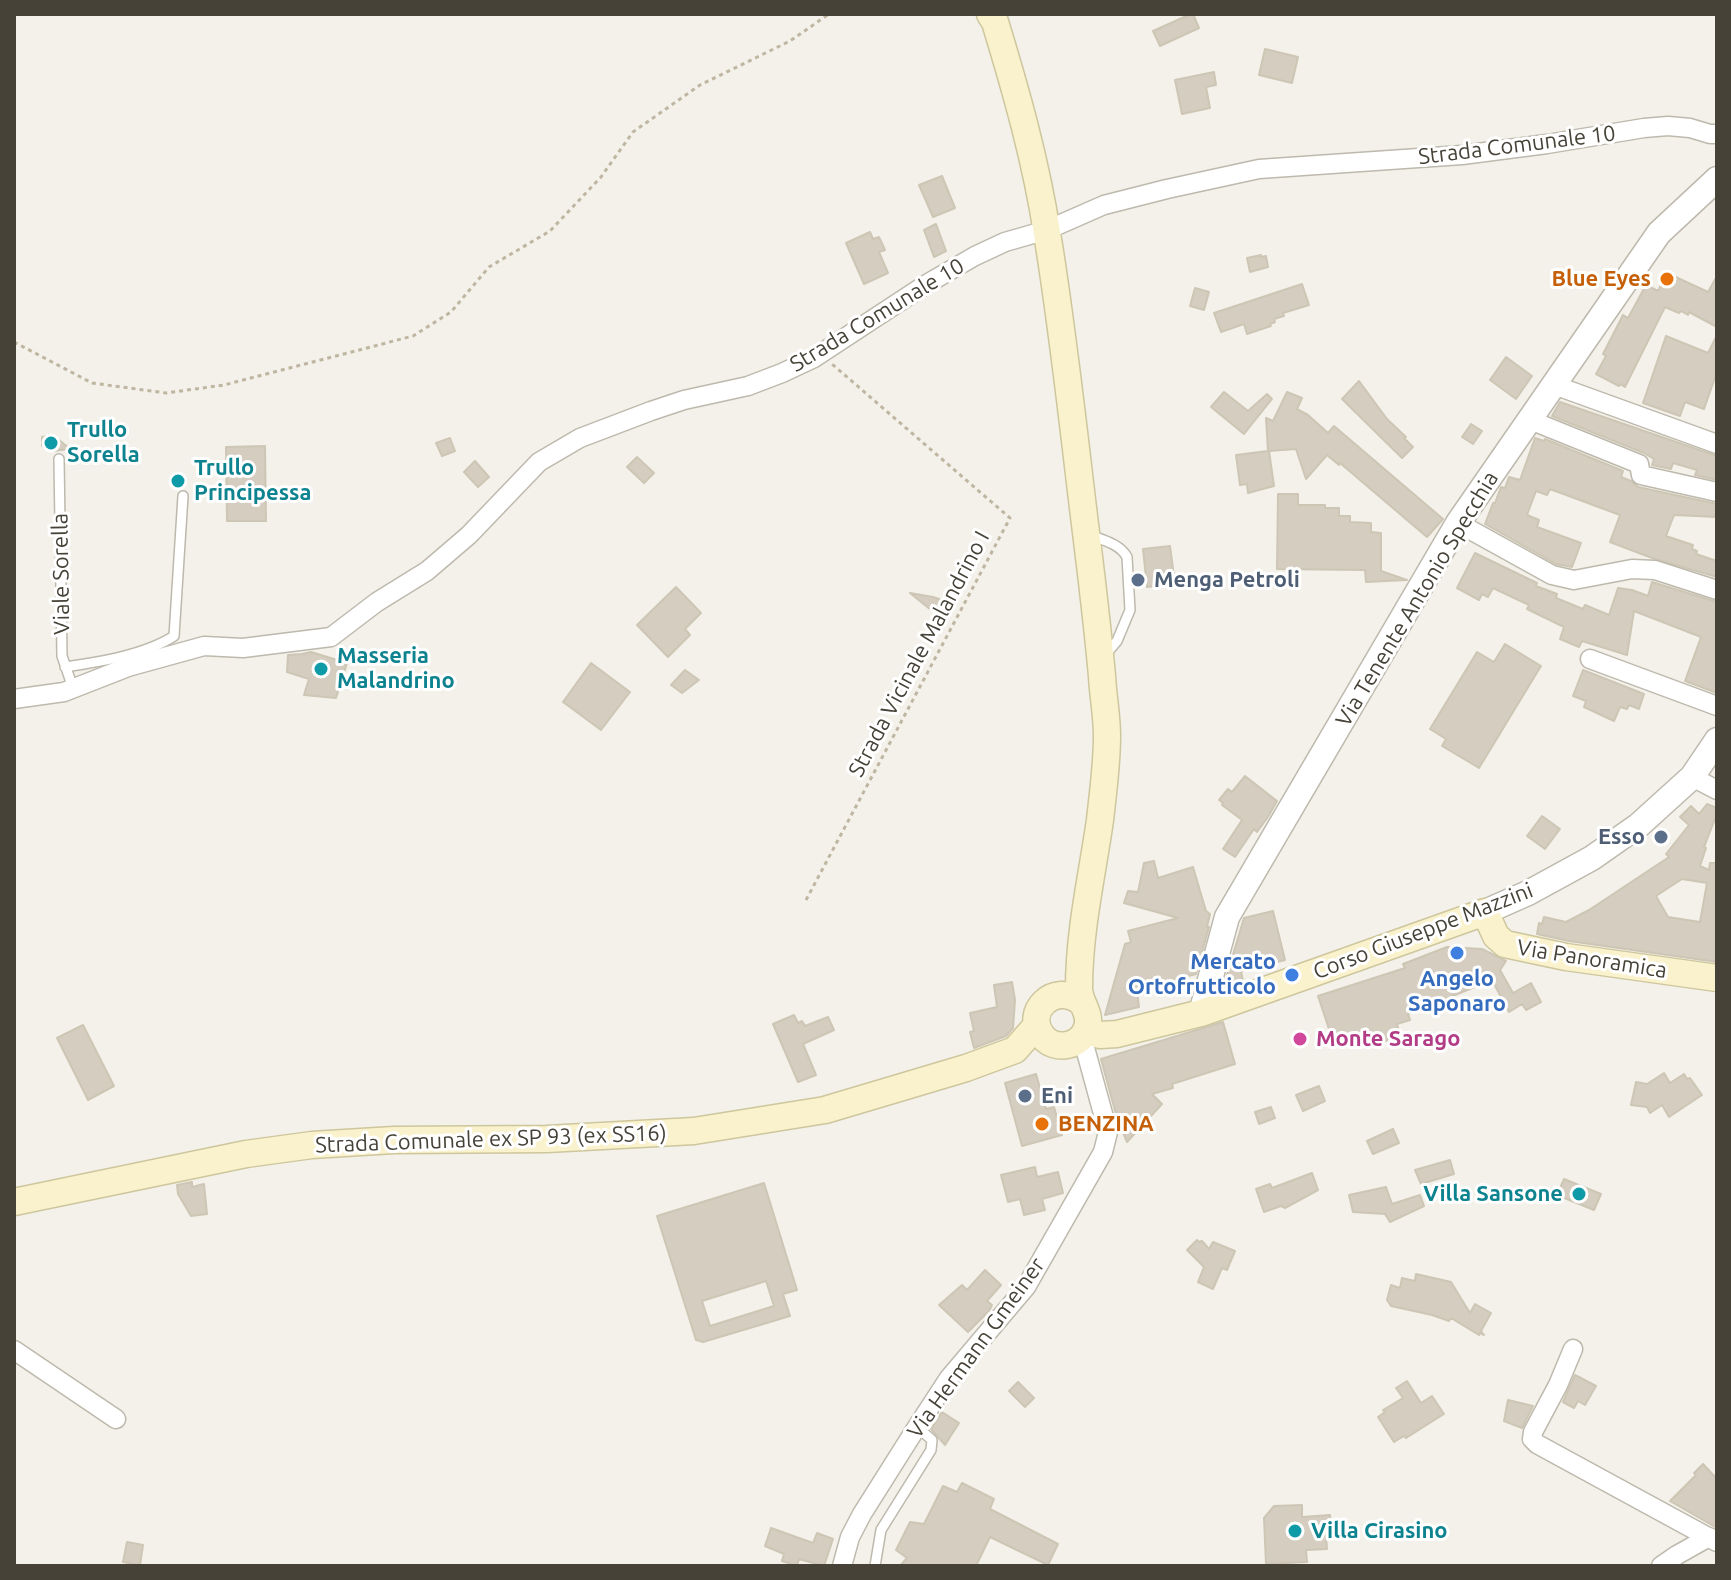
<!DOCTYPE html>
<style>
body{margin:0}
#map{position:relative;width:1731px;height:1580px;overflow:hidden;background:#f3f1ea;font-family:Ubuntu,sans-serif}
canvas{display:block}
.frame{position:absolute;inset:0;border:16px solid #464238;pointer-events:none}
</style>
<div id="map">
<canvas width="1731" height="1580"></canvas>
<div class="frame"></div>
</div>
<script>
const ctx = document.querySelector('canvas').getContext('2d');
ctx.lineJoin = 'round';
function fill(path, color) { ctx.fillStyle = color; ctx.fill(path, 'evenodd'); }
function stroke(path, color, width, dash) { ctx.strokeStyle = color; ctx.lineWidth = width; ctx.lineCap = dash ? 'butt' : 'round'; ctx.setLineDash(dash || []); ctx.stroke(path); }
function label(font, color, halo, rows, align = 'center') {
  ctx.font = font + ' Ubuntu,sans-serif'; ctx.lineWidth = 6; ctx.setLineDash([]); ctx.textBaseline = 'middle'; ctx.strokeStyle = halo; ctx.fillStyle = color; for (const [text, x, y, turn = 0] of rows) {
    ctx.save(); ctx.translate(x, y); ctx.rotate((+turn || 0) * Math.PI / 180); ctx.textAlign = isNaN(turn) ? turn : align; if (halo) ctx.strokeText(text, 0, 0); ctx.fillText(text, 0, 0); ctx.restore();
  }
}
const building = new Path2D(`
 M1191,14H1193L1199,28L1160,46L1153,31Z
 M1265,49L1298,57L1292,83L1259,75Z
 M1214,72L1216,85L1206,87L1210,108L1182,114L1175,80Z
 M942,176L955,208L933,217L919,185Z
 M936,224L946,251L934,257L924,230Z
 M870,232L873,239L879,237L885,250L879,252L888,273L864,284L846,243Z
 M1261,255V257L1266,256L1268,267L1250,272L1247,258Z
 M1667,273L1708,292L1717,276V327L1689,312L1688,315L1681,311L1679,313L1665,307L1625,387L1620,384L1619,386L1596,374L1606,356L1603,354L1623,315L1628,318L1646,285L1658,291Z
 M1302,284L1309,305L1283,313L1284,316L1274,319L1275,322L1270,324L1271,326L1247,334L1244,324L1221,332L1214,313Z
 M1195,288L1209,292L1204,310L1190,306Z
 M1717,335V372L1704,409L1685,402L1680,416L1643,403L1666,336L1708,353Z
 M1506,357L1532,376L1516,399L1490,380Z
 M1359,381L1387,419L1406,437L1404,438L1413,447L1402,458L1342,399Z
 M1224,392L1248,411L1267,394L1272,399L1244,434L1211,407Z
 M1287,392L1302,398L1297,409L1308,415L1328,433L1334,426L1443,519L1427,537L1340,463L1339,465L1327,455L1306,479L1296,449L1269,451L1274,486L1248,493L1247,484L1240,485L1236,455L1268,451L1266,418L1273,421Z
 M1560,402L1717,456V480L1695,475L1697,470L1673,463L1671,469L1652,465L1654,459L1644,453L1552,416Z
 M1471,424L1482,431L1473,444L1462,437Z
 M47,436L58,439L70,449L53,451L46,449L42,446V437Z
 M450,438L455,451L442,456L436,443Z
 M1535,438L1544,441L1545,439L1623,471L1621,477L1631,481L1638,487L1717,504V517L1674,515L1666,536L1693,545L1692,549L1697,551L1696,554L1717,561V577L1652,558L1610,542L1620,515L1550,489L1547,495L1536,491L1527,515L1539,520L1537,527L1581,543L1572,567L1556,564L1485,524L1493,503H1495L1501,487L1505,488L1509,477L1520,480Z
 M265,446L266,521H227L226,447Z
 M637,457L654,473L644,483L627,467Z
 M475,461L489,477L478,487L464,472Z
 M1278,494H1298V505H1325V508H1339V516H1350V522L1371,523V532L1381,533V571L1407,580L1366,582L1365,570L1277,569Z
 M1170,546L1175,584L1147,587L1143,549Z
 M1475,553L1537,583L1536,586L1557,594L1556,598L1583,609L1585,605L1609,615L1618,588L1632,590L1648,596L1652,582L1717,602V693L1685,681L1701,637L1634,611L1627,655L1582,641L1579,647L1560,639L1564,627L1527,609L1529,605L1493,588L1488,597L1482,594L1479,600L1457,588Z
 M676,587L701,613L685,629L690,635L668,657L637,625Z
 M910,593L933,597L945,601L937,609L931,610Z
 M1505,644L1541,666L1479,768L1442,746L1446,739L1430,729L1477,652L1494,662Z
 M311,652L347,663L336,698L304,695L309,679L287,672L288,655L302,654Z
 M591,663L630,692L601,730L563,702Z
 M685,670L699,680L682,693L671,685Z
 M1583,670L1644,694L1639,709L1629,705L1627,709L1620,707L1614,721L1584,707L1586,701L1573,696Z
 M1245,776L1277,801L1268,817L1257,832L1254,829L1235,857L1223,849L1242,820L1222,805L1223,803L1219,800L1228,789L1232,792Z
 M1707,804L1717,808V814L1704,847L1706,848L1700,866L1709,870L1710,863H1717V962L1569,941L1537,934L1539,923L1542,924L1544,917L1566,922L1589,910L1669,857L1666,854L1689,825L1680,817L1691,806L1699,814ZM1682,879L1707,883L1700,922L1668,917L1656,896Z
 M1542,816L1560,829L1545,849L1527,836Z
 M1154,861L1158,878L1193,867L1206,911L1210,914L1207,927H1209L1196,974L1137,989L1139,1007L1105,1015L1125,944L1131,942L1128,931L1178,918L1124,903L1128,891L1138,892L1144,863Z
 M1273,911L1285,960L1241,971L1243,981L1223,988L1244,918Z
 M1447,947L1482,949L1506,961L1500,970L1513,993L1531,983L1541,1002L1526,1010L1522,1004L1509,1012L1492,980L1408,1014L1410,1020L1397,1024L1400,1036L1370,1046L1366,1034L1334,1044L1318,996L1405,968L1403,964Z
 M1012,982L1015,1000L1013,1028L1006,1036L974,1048L970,1032L974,1031L970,1013L997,1007L994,985Z
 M794,1015L798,1023L802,1021L805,1026L828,1017L834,1030L803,1044L816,1075L798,1082L773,1024Z
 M1223,1022L1235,1064L1172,1084L1173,1088L1152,1094L1162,1104L1127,1142L1117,1118L1101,1059Z
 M83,1025L114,1086L88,1100L57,1038Z
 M1664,1073L1670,1083L1684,1074L1687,1079L1690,1078L1702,1095L1669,1117L1662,1105L1650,1113L1647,1107L1631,1105L1636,1082L1647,1084Z
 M1036,1074L1046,1109L1054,1107L1062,1135L1022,1146L1005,1083Z
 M1319,1086L1325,1101L1303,1111L1296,1095Z
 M1271,1107L1275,1118L1259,1124L1255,1112Z
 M1393,1129L1399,1143L1373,1154L1367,1141Z
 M1450,1160L1454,1174L1421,1184L1415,1170Z
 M1035,1167L1037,1177L1058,1172L1063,1193L1042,1199L1045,1210L1024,1215L1020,1199L1008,1202L1001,1175Z
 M1312,1173L1318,1190L1285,1208L1281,1206L1264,1212L1256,1189L1270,1184L1272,1188Z
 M1564,1179L1601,1194L1594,1210L1557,1195Z
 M192,1182V1187L204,1184L207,1214L191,1216L178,1194L177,1185Z
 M764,1183L797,1290L783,1294L790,1316L703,1342L696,1340L657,1216ZM766,1281L774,1306L710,1326L702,1301Z
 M1386,1187L1392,1204L1420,1195L1424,1206L1390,1222L1385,1214L1353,1212L1349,1195Z
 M1197,1240L1199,1242L1202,1241L1209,1249L1213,1242L1235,1251L1227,1270L1222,1268L1213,1289L1198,1282L1204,1267L1187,1250Z
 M985,1270L1001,1285L987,1301L992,1305L989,1311L968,1332L939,1305L962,1285L967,1290Z
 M1416,1274L1451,1282L1470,1313L1475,1304L1491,1313L1481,1331L1484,1335L1480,1333L1479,1335L1451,1318L1449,1321L1432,1315L1391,1306L1387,1300L1391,1285L1400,1288L1402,1278L1415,1281Z
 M1575,1375L1596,1386L1585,1405L1578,1401L1574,1408L1563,1402Z
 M1407,1381L1421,1403L1432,1396L1444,1414L1406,1438L1404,1436L1394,1442L1378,1417L1385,1412L1383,1410L1403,1398L1396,1388Z
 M1018,1382L1034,1398L1025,1407L1009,1391Z
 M1508,1400L1533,1406L1522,1428L1504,1421Z
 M942,1412L959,1423L945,1445L931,1429Z
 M1703,1464L1717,1479V1528L1670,1501L1696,1475L1694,1473Z
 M962,1483L994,1499L990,1509L1058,1544L1048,1565L990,1537L976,1566H900L907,1558L896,1550L910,1522L924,1524L943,1486L957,1492Z
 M1302,1505V1517L1330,1515L1331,1536H1326L1327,1549L1306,1550L1307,1562L1266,1564L1264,1518L1274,1506Z
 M771,1528L813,1543L817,1533L833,1539L824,1566L799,1559L797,1566L782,1561L784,1554L765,1546Z
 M127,1542L143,1545L140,1565L123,1562Z`);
fill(building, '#d4cdc0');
stroke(building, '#cec6b4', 2);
const service = new Path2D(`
 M59,459L62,656L73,688
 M1090,535C1103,540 1120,544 1127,557L1130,610L1117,641L1105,655
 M65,667C99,662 145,655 174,636L183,496
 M875,1566L881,1530L931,1450L932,1440L924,1433L915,1430`);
const minor = new Path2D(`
 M1554,385L1717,444
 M1530,420L1639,464L1641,475L1717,492
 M1458,523L1552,575L1574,580L1632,569L1655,570L1717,590
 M1590,659L1717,706
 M14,699L64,692L128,667L204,646L243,648L331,637L377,602L427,571L469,535L539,462L580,438L651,411L684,400L748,386L782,373L814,358L925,285L975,256L1005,242L1047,230L1104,205L1167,189L1259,169L1462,155L1547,144L1644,128L1668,126L1690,128L1710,134H1717
 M1692,777L1717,790
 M1573,1349L1558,1385L1533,1432L1532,1439L1537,1444L1717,1542
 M14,1350L116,1419
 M842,1566L850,1537L862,1514L915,1430L949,1378L1026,1287L1103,1152L1108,1132L1082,1037
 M1661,1566L1677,1555L1709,1537`);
const tertiary = new Path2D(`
 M1485,912L1528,893L1592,858L1639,825L1692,777L1717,740
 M1201,1013L1227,917L1458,523L1659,233L1717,179`);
const secondary = new Path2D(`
 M990,14L995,22C1016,91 1036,161 1047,233C1062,324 1072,416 1083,508C1090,564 1097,620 1102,676C1103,696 1107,716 1107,736C1107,764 1103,793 1100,820C1092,876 1079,931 1079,988C1079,1003 1092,1013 1087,1028C1081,1046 1056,1052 1043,1037C1022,1012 1055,981 1081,1002
 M1086,1030L1100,1035L1117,1034L1201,1013L1485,912L1496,936L1505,944L1566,957L1717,978
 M14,1202L246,1154L312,1145L394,1140L547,1139L694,1131L825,1110L966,1068L1015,1050L1037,1025`);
stroke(service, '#beb9ad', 12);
stroke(minor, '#beb9ad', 21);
stroke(tertiary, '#beb9ad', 27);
stroke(secondary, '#cec69d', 29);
stroke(new Path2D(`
 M14,342L92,383L166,393L224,385L413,336L451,312L489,267L550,231L601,177L633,132L700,85L790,41L829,14
 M806,900L1010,518L832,364`), '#beb6a0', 3, [4, 4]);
stroke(service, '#fff', 9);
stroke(minor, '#fff', 18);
stroke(tertiary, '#fff', 24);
stroke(secondary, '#faf2cd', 26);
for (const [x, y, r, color] of [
 [1667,279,8,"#e8710a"],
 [51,443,8,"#0f9aa8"],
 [178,481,8,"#0f9aa8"],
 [1138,580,8,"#5c6f8a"],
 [321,669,8,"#0f9aa8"],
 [1661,837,8,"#5c6f8a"],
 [1457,953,8,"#3f7fe0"],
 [1292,975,8,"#3f7fe0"],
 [1300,1039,8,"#d1479c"],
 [1025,1096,8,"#5c6f8a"],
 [1042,1124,8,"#e8710a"],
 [1579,1194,8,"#0f9aa8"],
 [1295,1531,8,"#0f9aa8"]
]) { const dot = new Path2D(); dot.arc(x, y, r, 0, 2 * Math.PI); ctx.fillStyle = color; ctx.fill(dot); stroke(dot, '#fff', 3); }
label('22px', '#464238', '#fff', [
 ["Strada Comunale 10",1517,145,-7],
 ["Strada Comunale 10",877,315,-31],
 ["Viale Sorella",61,574,-91],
 ["Via Tenente Antonio Specchia",1417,599,-59],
 ["Strada Vicinale Malandrino I",919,654,-62],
 ["Corso Giuseppe Mazzini",1423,931,-21],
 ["Via Panoramica",1592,959,9],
 ["Strada Comunale ex SP 93 (ex SS16)",491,1139,-2],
 ["Via Hermann Gmeiner",976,1348,-54]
]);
label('bold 22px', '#c56008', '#fff', [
 ["Blue Eyes",1651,279],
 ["BENZINA",1058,1124,"left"]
], 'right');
label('bold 22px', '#0d838f', '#fff', [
 ["Trullo",67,430],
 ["Sorella",67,455],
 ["Trullo",194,468],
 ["Principessa",194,493],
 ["Masseria",337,656],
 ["Malandrino",337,681],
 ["Villa Sansone",1563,1194,"right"],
 ["Villa Cirasino",1311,1531]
], 'left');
label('bold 22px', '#4e5e75', '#fff', [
 ["Menga Petroli",1154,580],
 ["Esso",1645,837,"right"],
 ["Eni",1041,1096]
], 'left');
label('bold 22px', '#366cbe', '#fff', [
 ["Mercato",1276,962],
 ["Ortofrutticolo",1276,987],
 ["Angelo",1457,979,"center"],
 ["Saponaro",1457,1004,"center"]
], 'right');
label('bold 22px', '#b23c85', '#fff', [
 ["Monte Sarago",1316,1039]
], 'left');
</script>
